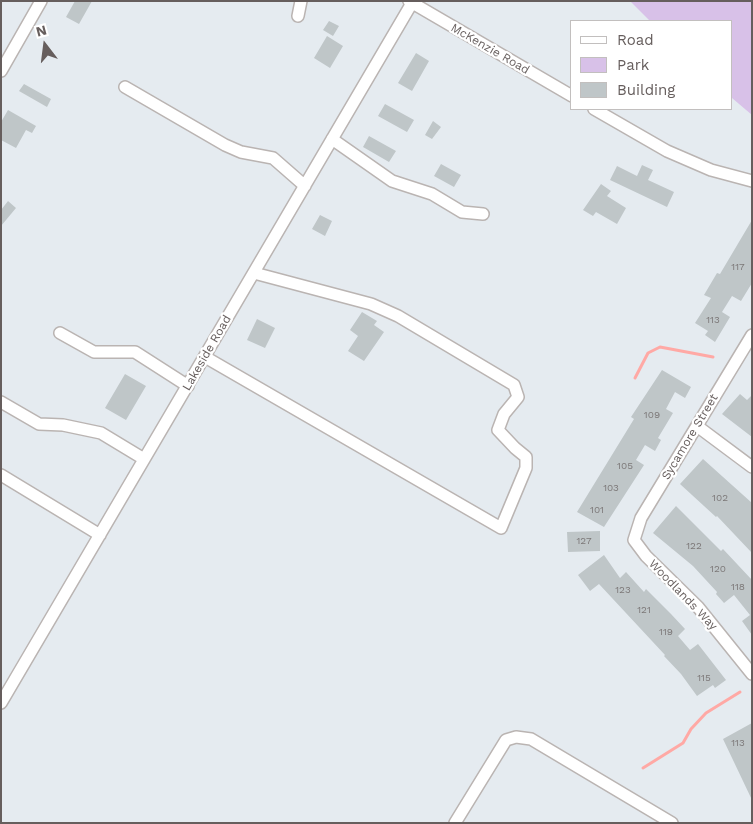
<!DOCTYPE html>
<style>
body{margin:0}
#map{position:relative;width:753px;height:824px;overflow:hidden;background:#e5ebf0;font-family:"Work Sans",sans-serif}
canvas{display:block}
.frame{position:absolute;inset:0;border:2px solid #665e5d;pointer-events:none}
.legend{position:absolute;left:570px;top:20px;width:162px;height:90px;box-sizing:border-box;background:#fff;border:1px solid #c2bfbe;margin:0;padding:6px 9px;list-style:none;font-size:15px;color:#665e5d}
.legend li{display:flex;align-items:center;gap:10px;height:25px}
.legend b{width:25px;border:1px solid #c2bfbe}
.north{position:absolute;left:20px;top:20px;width:50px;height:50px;-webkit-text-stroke:4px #fff;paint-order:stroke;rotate:345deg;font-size:14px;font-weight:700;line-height:20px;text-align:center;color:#665e5d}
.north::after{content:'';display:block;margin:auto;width:18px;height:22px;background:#665e5d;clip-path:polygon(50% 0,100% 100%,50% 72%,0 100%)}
</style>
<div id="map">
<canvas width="753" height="824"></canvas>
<div class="frame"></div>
<ul class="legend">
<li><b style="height:6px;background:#fff"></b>Road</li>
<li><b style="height:14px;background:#d8c1e8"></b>Park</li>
<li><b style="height:14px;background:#bfc6c8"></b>Building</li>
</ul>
<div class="north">N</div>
</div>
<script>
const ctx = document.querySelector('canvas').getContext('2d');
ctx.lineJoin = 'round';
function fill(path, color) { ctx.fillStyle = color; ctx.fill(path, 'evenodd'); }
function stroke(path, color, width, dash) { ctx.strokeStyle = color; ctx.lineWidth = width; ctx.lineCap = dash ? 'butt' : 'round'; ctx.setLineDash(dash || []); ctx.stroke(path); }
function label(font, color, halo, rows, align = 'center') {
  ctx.font = font + ' "Work Sans",sans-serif'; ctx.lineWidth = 4.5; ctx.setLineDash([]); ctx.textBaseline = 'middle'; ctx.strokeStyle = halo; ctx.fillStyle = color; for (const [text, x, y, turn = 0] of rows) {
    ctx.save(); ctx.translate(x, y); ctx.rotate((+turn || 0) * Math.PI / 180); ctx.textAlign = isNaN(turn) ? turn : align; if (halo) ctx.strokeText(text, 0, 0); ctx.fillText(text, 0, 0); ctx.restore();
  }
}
fill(new Path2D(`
 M630,1H752V115L732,98V21H650Z`), '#d8c1e8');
stroke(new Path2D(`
 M635,378L648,353L660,347L713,357
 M643,768L683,743L691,729L706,713L740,692`), '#ffa9a5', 3);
fill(new Path2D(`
 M75,1H92L79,24L66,17Z
 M329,21L339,26L333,36L323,30Z
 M327,36L343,46L330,68L314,58Z
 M416,53L429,61L412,91L398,83Z
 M24,84L51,99L47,107L19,91Z
 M385,104L414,120L407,132L378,116Z
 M8,110L36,126L32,133L26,130L16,148L1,140V122Z
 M433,121L441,127L432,139L425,135Z
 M369,136L396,151L389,162L363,147Z
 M441,164L461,175L454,187L434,176Z
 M642,165L653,170L648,180L674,192L667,207L610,180L617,166L637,176Z
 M601,184L611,191L607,196L626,208L617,224L596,212L593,216L583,210Z
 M8,201L16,208L1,226V210Z
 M320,215L332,221L325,236L312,229Z
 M752,220V283L741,301L732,296L722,312L730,317L715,342L705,335L708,331L695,323L711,298L704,295L717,273L720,274Z
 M362,312L377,321L374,325L384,332L364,361L348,351L358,336L350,330Z
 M257,319L275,328L265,348L247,340Z
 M662,370L691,387L685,398L675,392L666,409L673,413L658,438L661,440L655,451L645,445L636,460L644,465L604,527L577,512L634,419L631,417Z
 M125,374L146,386L126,420L105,408Z
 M740,394L747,400L752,395V437L722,414Z
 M703,459L752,503V553L717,516L716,517L680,484Z
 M676,506L721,551L723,549L752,580V635L742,621L750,615L734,595L724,603L716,594L717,592L693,566L653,533Z
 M600,531V551L568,552L567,532Z
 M604,555L620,578L626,572L644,592L646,589L671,614L685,629L678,636L690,650L698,644L726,680L715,688L713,685L697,696L681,674L664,656L665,655L599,584L590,591L578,575Z
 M752,723V800L723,739Z`), '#bfc6c8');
const minor = new Path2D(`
 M409,1L572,96
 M298,16L301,1
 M1,71L41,1
 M125,87L225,145L241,152L273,158L305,186
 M594,109L667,151L711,170L752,181
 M332,139L392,181L432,194L462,212L483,214
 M60,333L94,352H135L188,386
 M752,335L641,518L634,540L646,556L698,607L752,674
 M205,357L501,528L526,468V457L515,448L498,430L504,414L518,397L514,385L398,316L371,304L254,273
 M1,402L39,424L63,425L101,433L144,459
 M697,426L752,467
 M1,475L100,535
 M1,703L412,3
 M455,823L506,740L516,737L531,739L672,823`);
stroke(minor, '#bab4b2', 14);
stroke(minor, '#fff', 11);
label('10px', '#7c7878', null, [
 ["117",738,267],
 ["113",713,320],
 ["109",652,415],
 ["105",625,466],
 ["103",611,488],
 ["102",720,498],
 ["101",597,510],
 ["127",584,541],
 ["122",694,546],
 ["120",718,569],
 ["118",738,587],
 ["123",623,590],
 ["121",644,610],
 ["119",666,632],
 ["115",704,678],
 ["113",738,743]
]);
label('12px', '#665e5d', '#fff', [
 ["McKenzie Road",490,49,30],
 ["Lakeside Road",207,353,-60],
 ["Sycamore Street",690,437,-59],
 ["Woodlands Way",683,595,46]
]);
</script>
